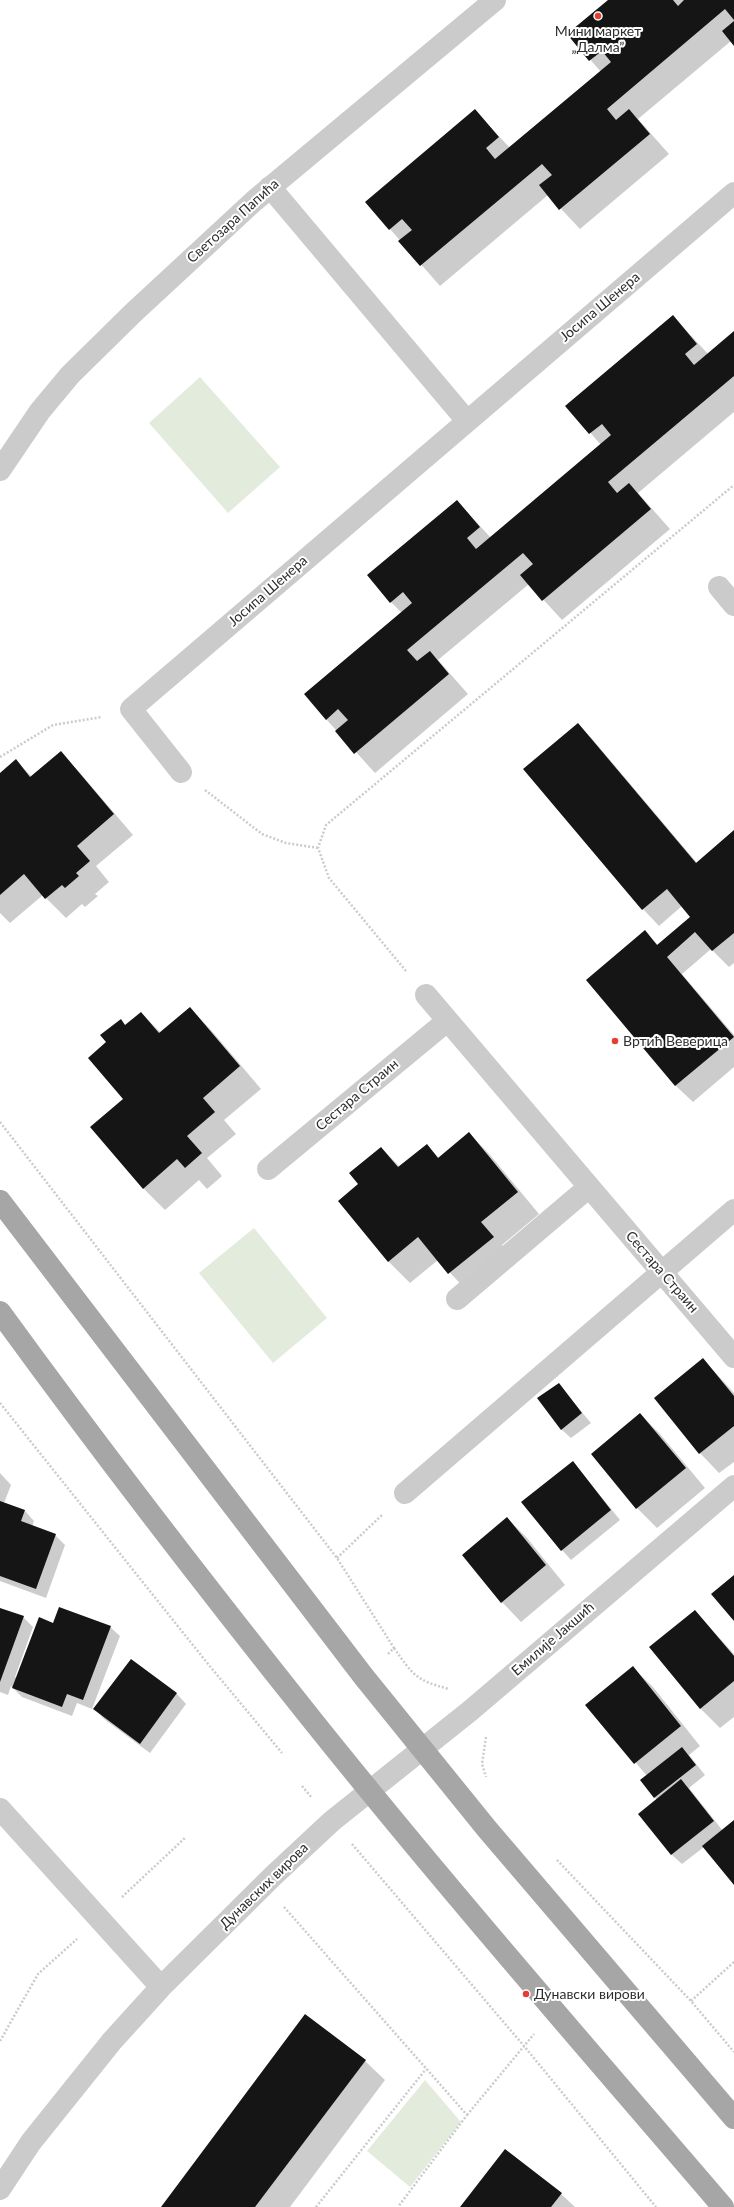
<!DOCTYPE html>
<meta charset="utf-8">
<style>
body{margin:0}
canvas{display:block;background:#fff}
</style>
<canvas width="734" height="2207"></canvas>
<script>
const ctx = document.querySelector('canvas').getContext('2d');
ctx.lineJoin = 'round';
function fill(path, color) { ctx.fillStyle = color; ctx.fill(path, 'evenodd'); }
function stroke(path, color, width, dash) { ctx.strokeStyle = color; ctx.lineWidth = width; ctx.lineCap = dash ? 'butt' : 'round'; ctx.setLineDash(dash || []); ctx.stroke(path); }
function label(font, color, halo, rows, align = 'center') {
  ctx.font = font + ' Lato,sans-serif'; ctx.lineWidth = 4; ctx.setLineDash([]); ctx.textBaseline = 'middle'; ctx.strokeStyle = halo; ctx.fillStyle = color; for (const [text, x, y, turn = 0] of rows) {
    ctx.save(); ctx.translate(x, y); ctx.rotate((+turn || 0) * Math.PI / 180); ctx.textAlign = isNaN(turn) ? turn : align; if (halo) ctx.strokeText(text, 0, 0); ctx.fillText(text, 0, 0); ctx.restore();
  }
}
fill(new Path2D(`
 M200,377L280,467L228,513L149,423Z
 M254,1228L327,1318L273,1363L199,1273Z
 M425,2080L461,2122L410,2187L367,2151Z`), '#e2ebdc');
fill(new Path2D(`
 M610,0H734V44L731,41L638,119L669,154L580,229L548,195L440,286L390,229L475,111L510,148L601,72L569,35Z
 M673,316L708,354L734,333V412L638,493L670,529L562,620L529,584L438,660L468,694L375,773L326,719L402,613L391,602L457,501L491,538L601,445L567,406Z
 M578,724L594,741L697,863L734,832V963L729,967L711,949L682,974L734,1035V1067L693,1102L676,1086L587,980L645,932L658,945L691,917L682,906L659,926L643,909Z
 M61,753L80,773L133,835L96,866L109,882L95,894L98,896L85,907L82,904L66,918L43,895L10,923L0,913V774L16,761L32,777Z
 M190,1008L211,1030L261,1089L224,1120L236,1134L207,1158L222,1176L207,1189L199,1180L165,1210L143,1188L124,1099L107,1042L120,1020L126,1026L141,1013L161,1033Z
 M469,1133L490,1155L539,1214L502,1245L514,1260L471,1295L438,1260L410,1283L388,1261L359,1184L381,1148L400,1167L427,1145L439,1158Z
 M703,1359L734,1393V1462L719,1473L700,1453Z
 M558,1384L591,1423L571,1438L561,1429Z
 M640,1414L660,1434L705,1488L657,1528L637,1508Z
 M573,1462L620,1520L571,1560L562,1550Z
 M0,1473L11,1485L4,1503L25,1511L34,1521L32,1527L55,1535L65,1545L46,1598L0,1581Z
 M507,1518L527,1538L565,1585L521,1622L502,1602Z
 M0,1609L23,1617L33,1627L15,1677L17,1678L54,1624L110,1627L120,1636L92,1709L77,1703L72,1716L22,1697L11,1686L8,1695L0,1692Z
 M695,1611L734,1654V1717L720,1728L700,1708Z
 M131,1660L177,1694L186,1704L150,1753L104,1719L95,1709Z
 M633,1668L653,1687L700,1746L689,1755L705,1775L689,1788L723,1831L734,1822V1883L704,1847L682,1864L672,1855L640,1814L657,1800L641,1780L647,1776L587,1705Z
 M365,2061L385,2080L290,2207H162Z
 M505,2150L561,2194L575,2207H461Z`), '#0003');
fill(new Path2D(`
 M608,0H673L678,6L684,0H734V20L725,9L607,109L616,120L629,109L650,134L559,210L539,185L552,175L542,164L420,266L398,241L412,230L402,219L389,230L365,202L475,109L499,137L486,148L495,159L611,62L602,51L589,61L567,34Z
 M734,21V46L722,31Z
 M673,315L697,344L685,354L694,365L734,331V376L608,482L617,493L629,483L651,509L542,601L520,575L533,564L523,553L407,650L417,661L430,651L449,674L354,754L335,731L348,720L338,709L326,720L304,694L412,603L403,592L390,603L367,575L457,500L480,527L467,538L476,549L611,435L602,424L589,434L565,406Z
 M578,723L696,863L734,830V933L712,951L695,932L667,957L734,1037L675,1086L586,980L645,930L657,945L690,917L667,889L642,910L523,769Z
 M61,751L114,814L77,846L90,861L76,873L79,876L65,888L62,885L45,899L24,874L0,895V773L16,759L30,777Z
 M190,1007L240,1066L203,1098L215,1112L187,1136L202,1153L185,1168L177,1159L143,1189L90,1127L123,1099L88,1058L106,1042L100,1035L121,1019L125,1025L141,1012L159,1033Z
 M469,1132L518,1192L481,1222L494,1237L448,1274L418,1237L388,1262L338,1201L358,1184L349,1173L381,1147L398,1167L427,1144L438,1158Z
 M703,1358L734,1396V1426L699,1454L654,1398Z
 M559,1383L582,1413L561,1430L537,1398Z
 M640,1413L686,1468L636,1509L591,1454Z
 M573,1461L611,1510L561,1551L521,1502Z
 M0,1501L25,1510L21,1521L56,1534L36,1589L0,1576Z
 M507,1517L546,1565L501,1603L462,1555Z
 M734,1575V1621L711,1594Z
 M59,1607L111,1626L83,1700L67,1694L62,1707L12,1688L39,1617L53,1623Z
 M0,1608L24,1616L0,1682Z
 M695,1610L734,1656V1681L700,1709L649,1647Z
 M131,1659L177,1693L140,1744L93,1709Z
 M633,1666L681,1726L634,1764L585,1705Z
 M682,1747L696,1765L654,1798L640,1780Z
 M681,1779L714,1821L671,1855L638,1814Z
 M734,1820V1885L702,1846Z
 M305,2014L366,2060L255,2207H161Z
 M505,2149L562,2193L551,2207H460Z`), '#151515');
stroke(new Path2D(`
 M0,757L53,725L102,717
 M205,790L262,834L286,843L318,848
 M406,971L329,878L318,848L326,825L734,485
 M0,1122L337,1558L394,1648L387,1655
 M0,1403L208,1664L282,1753
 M337,1558L383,1514
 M394,1648C413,1675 415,1680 449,1689
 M486,1737L482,1764L486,1777
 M302,1786L312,1798
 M352,1844L524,2046L656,2207
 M557,1860L691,2001L734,2052
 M122,1897L186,1837
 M284,1907L467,2115L398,2207
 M691,2001L734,1962
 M0,2041L38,1974L77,1939
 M467,2115L534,2034
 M316,2207L426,2069`), '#cbcbcb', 2.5, [2, 2]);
stroke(new Path2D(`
 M270,187L467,421
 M0,470L40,411L70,375L133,313L254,201L495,0
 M719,587L734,605
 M181,772L131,709L734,193
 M426,995L734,1357
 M268,1169L447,1021
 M457,1299L589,1187
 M405,1493L734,1210
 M0,1809L161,1987
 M0,2189L31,2142L112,2041L161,1987L273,1876L332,1821L470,1711L734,1486`), '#cbcbcb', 22);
stroke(new Path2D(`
 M0,1201L364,1677L487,1829L734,2118
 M0,1312C101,1451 206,1587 313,1721C445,1886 585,2046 723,2207`), '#a6a6a6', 22);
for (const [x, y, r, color] of [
 [598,16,4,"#e14035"],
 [615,1041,4,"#e14035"],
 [526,1994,4,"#e14035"]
]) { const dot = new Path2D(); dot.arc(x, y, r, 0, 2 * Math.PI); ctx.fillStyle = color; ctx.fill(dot); stroke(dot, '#fff', 1.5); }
label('14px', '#2e2e2e', '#fff', [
 ["Мини маркет",598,31,"center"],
 ["„Далма”",598,47,"center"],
 ["Вртић Веверица",623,1041],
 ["Дунавски вирови",534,1994]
], 'left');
label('14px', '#2e2e2e', '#fff', [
 ["Светозара Папића",233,221,-42],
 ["Јосипа Шенера",600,307,-40],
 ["Јосипа Шенера",268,591,-41],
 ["Сестара Страин",357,1095,-40],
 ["Сестара Страин",662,1272,49],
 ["Емилије Јакшић",553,1639,-41],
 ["Дунавских вирова",264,1886,-44]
]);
</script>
